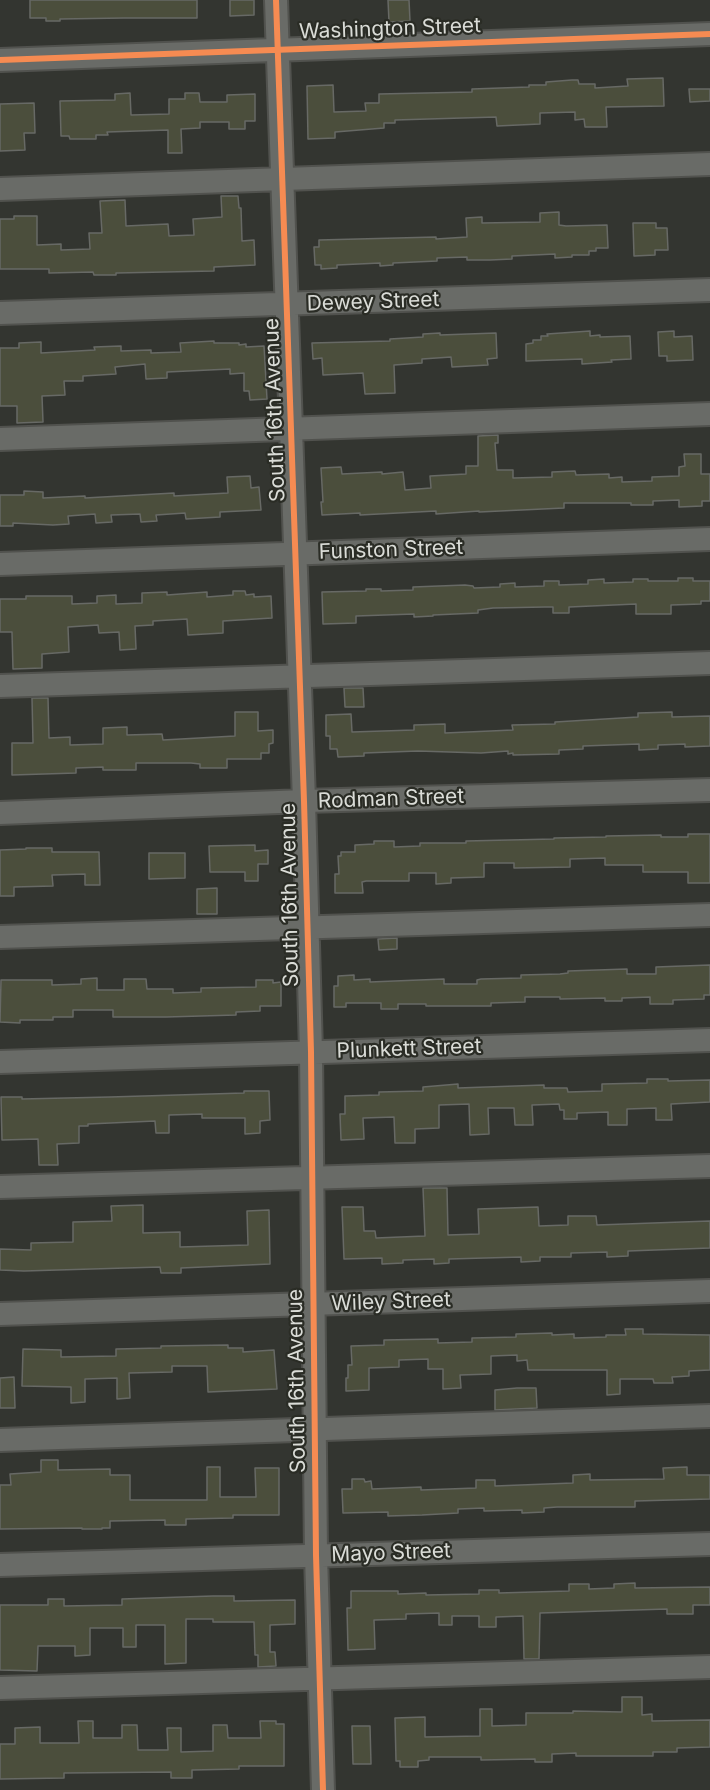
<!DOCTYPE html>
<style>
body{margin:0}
canvas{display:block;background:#333530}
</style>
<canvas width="710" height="1790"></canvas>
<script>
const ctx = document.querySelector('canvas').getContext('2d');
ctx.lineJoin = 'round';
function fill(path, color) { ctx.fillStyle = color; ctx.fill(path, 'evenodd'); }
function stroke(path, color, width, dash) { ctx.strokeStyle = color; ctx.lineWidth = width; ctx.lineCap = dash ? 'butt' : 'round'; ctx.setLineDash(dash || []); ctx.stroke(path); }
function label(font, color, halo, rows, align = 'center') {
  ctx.font = font + ' Inter,sans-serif'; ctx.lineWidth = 4.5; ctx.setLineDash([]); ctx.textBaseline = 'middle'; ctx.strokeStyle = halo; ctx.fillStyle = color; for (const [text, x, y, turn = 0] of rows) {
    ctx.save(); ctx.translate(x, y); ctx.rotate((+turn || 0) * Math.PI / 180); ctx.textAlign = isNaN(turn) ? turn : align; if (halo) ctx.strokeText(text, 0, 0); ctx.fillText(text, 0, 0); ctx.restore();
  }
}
const building = new Path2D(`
 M30,0H197V18H124L60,19V21H46V18H30Z
 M230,0H254V15L230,16Z
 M388,0H409L410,21L389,22Z
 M663,78L664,106L606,107L607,127H585L584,119L575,120V112L540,113V124L497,126L496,117L395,120V123H384V128L335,132V138L308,139L307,86L333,85L334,112L366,111L365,103H379V94L472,92V89L529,87V85H546V82L572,80H578L579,84H595V88L628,86L627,79Z
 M689,89H710V101L690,102Z
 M130,93L131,115L169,114V99H185V93H199L200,102H227V95L255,94V121H245V129H229V122H200V128L181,129L182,153H168V130L107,132L108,135H96V139H70L69,136H61L60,101L115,100V94Z
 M34,103L35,133H24L25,150L0,151V104Z
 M221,196H238L239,208H241L242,241L254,240L255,265L214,267V271L116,273V275H94L93,272L49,273V269H0V219H14V216H37V245L61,244V250L90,249L89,233H102L100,201L125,200L126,226L168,224L169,236L194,235L193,219L222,217Z
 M559,212V225L566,226L607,225L608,248H596V251H589V255H572V257L555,258V254L512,256V259L490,260H467V257L437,258V261L393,263V265L380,266V263L337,265V268L321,269V265H315L314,247H319V240L436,237V239L467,237L466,218L482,217V223L540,222V213Z
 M633,223H656V228H667L668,250H655V255L634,256Z
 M590,331V336L600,335V337L630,336L631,359L611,360L612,362L582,364V359L526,361V344L533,343V340H541V336H548L547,334Z
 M674,331V337L692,336L693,360L667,361V356H659L658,332Z
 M440,333V335L496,333L497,358L487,359L488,365L452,367L451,357L422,359V363L394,365L395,393L365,394L363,373L323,375L322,358L313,359L312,343L390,341V339L423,337V334Z
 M214,341V343H239V345L246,344V347L264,346L267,399L250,400L249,391H244V373L230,374V369L167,372V378L146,379L145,364L115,367L116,374L83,376V381H64L65,395L42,396L43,422L17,423V406H0V348H19V343L41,342V353L95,350L94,347L121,346V351L151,350V353L181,352L180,343Z
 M498,435V443H495L497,470H513V478L552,477V472L575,471L576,475L609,474V478L622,477V482L652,481V477L679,476V467L685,466L684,454H701V474H710V501H702V506L679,507V500L653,501V505H631V503H564V508L479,512V511L436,514V511L360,515V513L322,515L321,502H323L321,468L341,467L342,474L382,472V474L403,472L405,490L431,488L430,476L466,474V466H478V436Z
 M250,476L251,488L259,487L261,510L220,512V517L186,519L185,513L156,515L157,521L141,522L140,514L111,515L112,522L96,523L95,514L68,516L69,524L53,525L13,523V526H0V495H24V491L43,492V498L85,496V498L174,493V496L228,493L227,477Z
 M678,578H693V581H710V601H701V604L671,605V614H636V604L569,607V613H553V607H545L493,608L478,610V613L433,615V616L414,617V614L356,616V623L323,624L322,592L366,591V589H381V591L413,590V587L465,585L473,586L474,588L500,587V584L515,583V587L544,586V581H559V585L588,584V580L604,579V583L633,582V579H648V581H678Z
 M233,591H245L246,595L254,594V597L271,596L272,618L223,621V633L188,635L187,619L153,621V625L135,626L136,649L120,650L119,632L99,633L98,625L68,627L69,652L42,654V668L13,669L12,632H0V599H26V596H72V604L97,603V596L116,595V604L142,603V593L167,592V595L207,592V597L233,595Z
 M344,688H363L364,707H345Z
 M32,698H48L49,738L70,737V745L103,744V728L127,727V735L162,734L163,740L235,736V712H258V731L273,730V743L269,744V753H261V759H227V768H200V764L191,763H136V770H103V767L76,768V773L12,775V743H33Z
 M672,712V717L710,716V746L685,747V744L658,745V749L639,750V744L583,746V749L559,750V754L513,755V753L508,754V751L481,753L418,751L364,753V756L338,757L337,749H330V736H326V715L351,714L352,732L414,730V725L445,724V733L513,730L512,725L555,724V722L638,717V713Z
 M688,834H710V883H688V872H643V865H605V858L570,859V867L514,868V863H484V877L451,878V883L436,884V873H409V881H366L362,882L363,893H335V874H339L338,856H341V852H355V845L374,844V841H394V847L420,846V843H466V841L554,839V838L606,837V836L661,835V837H688Z
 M255,845V851L268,850V864H258V881H245V872H210L209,846Z
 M26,848H52V852H99L100,885H85V874L52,875L53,886L14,887V896H0V850L26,849Z
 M149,853H185V878L149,879Z
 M217,888V914H197V889Z
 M397,938V949L379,950L378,939Z
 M710,965V995H704V999L673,1000V1004H650V997L622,998V1001H605V998L560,999V997H525V1002L491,1003V1006H426V1004H398V1009H381V1003H346V1007H334V986H338V976L354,975V980L370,979V982L444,979V984H477V980L481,979L521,978V975L560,974L568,973V971L627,969V974H656V967Z
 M97,978V990H124V979H146L147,989H173V993L201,992V988L256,987V980H273V983L281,982V1006H260V1011L236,1012V1015L166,1017H113V1010H73V1017H53V1020H20V1023L0,1022L1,980H52V985L81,984V979Z
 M647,1079H668V1081L710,1080V1102L671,1104L672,1120H656V1108L627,1109V1125H608V1112L577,1113V1119H564V1110H560L559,1104L532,1105L533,1125H515L514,1108H488L489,1134L470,1135L469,1104L439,1105V1128L415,1129V1143H395L394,1117L363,1118L364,1139L341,1140L340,1114H345V1096L379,1095V1092L423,1091V1087L458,1084V1088L544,1085V1088H567L568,1092L602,1091V1084L647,1083Z
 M244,1091H269L270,1120L260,1121V1133L245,1134V1118H202V1114L169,1115V1133H156L155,1121L88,1124V1126H79V1143L57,1144L58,1165H39L38,1139L2,1140L1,1097H22V1099L110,1097L244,1093Z
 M423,1188H447L448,1235L479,1234L478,1209L538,1207L539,1226L568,1225V1216H596L597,1225L710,1221V1248L628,1251V1256L607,1257V1252L571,1253V1257H540V1261L521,1262V1257L449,1259V1263L434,1264V1259L403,1260V1263L382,1264V1258L344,1259L342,1207H363L364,1231H375L376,1238L425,1236Z
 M143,1205V1233L180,1232V1247L248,1245L247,1211L269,1210L270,1264L181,1268V1273H161L160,1267L24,1271L0,1270V1249L31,1250V1243L73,1242V1222L112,1221L111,1206Z
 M625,1329H643V1334L710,1335V1370L689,1371V1376L672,1377L673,1383H654L653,1379H620V1394L607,1395V1370H528L527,1360L517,1361V1355L491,1356V1374L460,1375L461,1388L443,1389V1369H428V1359L399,1360V1367L369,1368V1390L346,1391V1378H348V1365H352L351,1346L384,1345V1340L438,1339V1343L472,1342V1338L516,1337V1334L552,1333V1335L574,1334V1338L606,1337V1335H626Z
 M228,1345V1348H243V1352L274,1350L277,1389L208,1392L207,1366H172V1372L129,1373L130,1398L117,1399V1378L85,1379V1402L71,1403V1387L22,1386L23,1349L61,1350V1357L116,1356V1349L161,1348V1346Z
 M14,1377L15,1408H0V1378Z
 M517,1388H536L537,1408L495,1410V1390Z
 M41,1460H58V1470L110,1469V1475H130V1500H207V1467H220V1497H256L255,1468H279V1515H233V1518L186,1519V1525H165V1520L110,1521V1528H102V1529H82V1528L0,1529V1485H11L10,1474L41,1472Z
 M687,1467V1475H710V1499L635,1501V1507H557L544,1508V1512L522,1513V1510L484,1511V1508L458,1509V1513L422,1515L388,1516V1512L343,1513L342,1489H352V1479H364L365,1482L371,1481L372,1489L421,1487V1490L476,1488V1480H495V1486L573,1483V1475L590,1474V1480L664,1479L663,1468Z
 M635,1583V1588L710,1587V1605H693V1614H667V1609L540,1613L539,1659H524L523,1616L496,1617V1627H479V1616H452V1625H439V1613L406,1614V1619L374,1620L375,1649L348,1650L347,1608H351V1591H398V1594L426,1593V1595L479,1594V1590H499V1593L569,1591V1584H589V1589L614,1588V1584Z
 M213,1596H234V1601L295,1600V1624L270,1625V1652H275L276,1666L258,1667V1655H255L254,1622H213V1619H186V1663L165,1664V1625H136V1647H123V1628H90V1655L75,1656V1646H38L37,1671L0,1670V1605H48V1599H64V1606L122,1605V1599Z
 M622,1697H642V1715L652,1714V1721L710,1720V1747L677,1748V1752H653V1756H576V1753L552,1754V1762H535V1759L481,1760V1757H429V1760L418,1761V1767H400V1761H396L395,1718L425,1717V1737L480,1736V1709H492V1726L526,1725V1713H573V1711L622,1712Z
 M78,1721H93V1738H122V1725H137L138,1750H168L167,1728H181V1752L213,1751V1725H227L228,1738H261L260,1721H276V1724H284V1766H239V1769L192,1770V1778H171V1772L64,1773V1778L0,1779V1744H15V1728L40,1727V1743H79Z
 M352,1726H370L371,1764H353Z`);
fill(building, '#4b4e3c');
stroke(building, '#676965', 1.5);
const minor = new Path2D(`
 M276,0L304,801L311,1052L316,1555L323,1790
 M0,60L710,34
 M0,189L710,164
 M0,313L710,290
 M0,439L710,414
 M0,564L710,539
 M0,686L710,663
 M0,813L304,801L710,790
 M0,937L710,915
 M0,1062L710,1040
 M0,1187L710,1166
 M0,1314L710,1291
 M0,1440L710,1416
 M0,1565L710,1544
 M0,1688L710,1667`);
stroke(minor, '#51524e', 26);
stroke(minor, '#696b67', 22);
stroke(new Path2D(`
 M276,0L304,801L311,1052L316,1555L323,1790
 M0,60L710,34`), '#f68b52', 6);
label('21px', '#dadcd7', '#2a2c25', [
 ["Washington Street",390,29,-2],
 ["Dewey Street",373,302,-2],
 ["South 16th Avenue",275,410,-92],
 ["Funston Street",391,550,-2],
 ["Rodman Street",391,799,-2],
 ["South 16th Avenue",290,895,-91],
 ["Plunkett Street",409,1049,-2],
 ["Wiley Street",391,1302,-2],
 ["South 16th Avenue",297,1381,-91],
 ["Mayo Street",391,1553,-2]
]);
</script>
